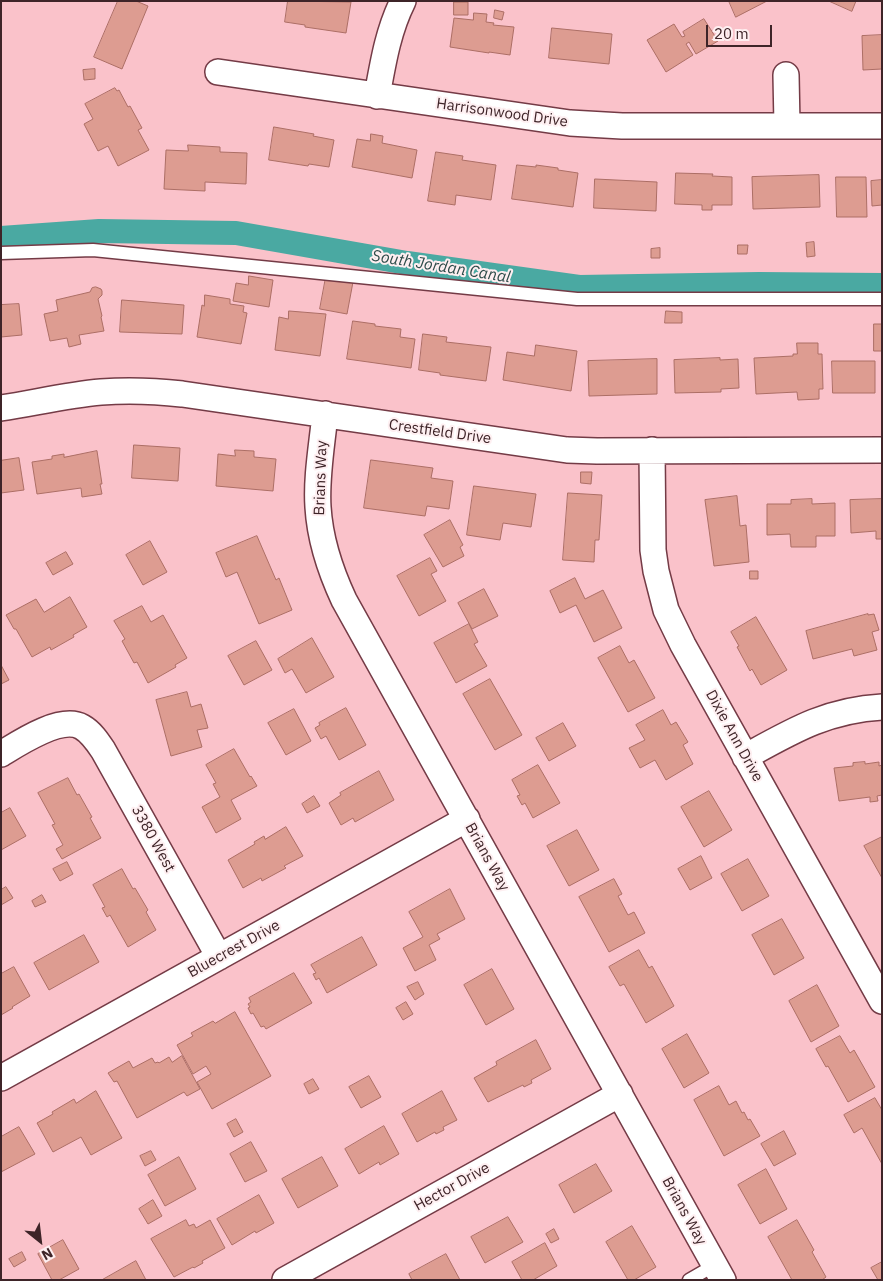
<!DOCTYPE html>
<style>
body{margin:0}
#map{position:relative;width:883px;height:1281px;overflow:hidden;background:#fac2ca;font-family:"IBM Plex Sans",sans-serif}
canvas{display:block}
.frame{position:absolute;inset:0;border:2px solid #3e2428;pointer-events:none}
.north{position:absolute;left:15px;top:1216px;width:50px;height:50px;-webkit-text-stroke:4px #feeff1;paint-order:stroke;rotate:151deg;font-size:14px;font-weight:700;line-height:20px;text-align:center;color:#3e2428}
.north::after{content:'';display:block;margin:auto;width:18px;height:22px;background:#3e2428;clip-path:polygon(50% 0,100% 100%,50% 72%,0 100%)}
.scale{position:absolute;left:706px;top:25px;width:66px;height:22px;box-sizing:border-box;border:2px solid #3e2428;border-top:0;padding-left:6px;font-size:15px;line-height:18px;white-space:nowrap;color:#3e2428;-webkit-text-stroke:4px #feeff1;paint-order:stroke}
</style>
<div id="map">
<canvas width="883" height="1281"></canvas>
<div class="frame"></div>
<div class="north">N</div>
<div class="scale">20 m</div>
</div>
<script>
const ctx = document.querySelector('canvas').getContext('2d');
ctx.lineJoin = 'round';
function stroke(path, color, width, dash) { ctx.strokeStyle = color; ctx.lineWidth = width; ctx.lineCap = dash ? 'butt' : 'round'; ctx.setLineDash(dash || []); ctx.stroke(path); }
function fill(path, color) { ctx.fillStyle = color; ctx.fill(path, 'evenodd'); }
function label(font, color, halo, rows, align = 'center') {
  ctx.font = font + ' "IBM Plex Sans",sans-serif'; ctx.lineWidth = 4; ctx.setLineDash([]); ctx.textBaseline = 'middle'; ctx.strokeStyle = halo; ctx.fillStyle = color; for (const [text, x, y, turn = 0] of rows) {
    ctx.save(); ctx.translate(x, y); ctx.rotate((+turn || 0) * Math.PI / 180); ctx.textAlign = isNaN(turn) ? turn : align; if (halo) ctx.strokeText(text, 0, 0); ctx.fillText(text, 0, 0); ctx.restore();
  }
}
stroke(new Path2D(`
 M1,238L99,231L236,233L407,263L579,287L759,284L882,285`), '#4aa9a2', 24);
const building = new Path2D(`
 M118,1H136L148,6L122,69L94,57Z
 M288,1L351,2L346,33L305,27V25L285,22Z
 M729,1H767L736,17Z
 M829,1H856L852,11Z
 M454,2H468V15H454Z
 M495,10L504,12L502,20L494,18Z
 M474,13L487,14L486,22L494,23L493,25L514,27L510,55L489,52V53L450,47L454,18L473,20Z
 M704,19L718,41L696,54L689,42L686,44L693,55L666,72L647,40L674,24L682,37L685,36L683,32Z
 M552,28L612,34L609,64L549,58Z
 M882,35V69L863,70L862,36Z
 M95,69V79L84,80L83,70Z
 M115,88L117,91L119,90L128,107L130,106L142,128L138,130L149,150L118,166L108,146L98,151L84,124L93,119L85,104Z
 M274,127L314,134L313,136L334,140L329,167L309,164L308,166L269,160Z
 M371,134L383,136L382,143L417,150L412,178L352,167L357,139L370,141Z
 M188,145L220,147V152L247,153L246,184L205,182V191L164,189L166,150L188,151Z
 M436,152L463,156L462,160L496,165L491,200L456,195L455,205L428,201Z
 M517,165L536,167V165L558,168V170L578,173L573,207L512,199Z
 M676,173L713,174L712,176L732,177V205H712V210H702V205L675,204Z
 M819,175L820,207L753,209L752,177Z
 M836,177H866L867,217H837Z
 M595,179L657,182L656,211L594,208Z
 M882,180V205L872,206L871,181Z
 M814,242L815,256L807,257L806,243Z
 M738,245H748L747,254H738Z
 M660,248V258H651V249Z
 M249,276L273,280L269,307L233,301L236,283L248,285Z
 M326,277L353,282L347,314L320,309Z
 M96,287L101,289L102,291V295L98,299L102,316L101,317L104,331L79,335L81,344L69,347L67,338L50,341L44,314L58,311L56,300L90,292L92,288Z
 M205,295L230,299V304L244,306L243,312L247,313L241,344L197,337L202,305L204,306Z
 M122,300L184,305L182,334L120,332Z
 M19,304L22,335L1,337V305Z
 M289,311L326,314L320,356L275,350L279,317L288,319Z
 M666,311L682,312V323H665Z
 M353,321L375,324V326L401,329L400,337L415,339L411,368L347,359Z
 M874,324H882V351H874Z
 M423,334L447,337L446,342L491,347L486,381L440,375V373L419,370Z
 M797,343H818V354H822L823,389H819V399L798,400L797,392L756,394L754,358L793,356V354H797Z
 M536,345L577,351L571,391L503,380L507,352L534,356Z
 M720,358V360L738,359L739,388L721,389V392L675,393L674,360Z
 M657,359V394L589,396L588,361Z
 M832,361H875V393H833Z
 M134,445L180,448L178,481L132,478Z
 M235,450L254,451V457L276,459L273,491L216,486L218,454L235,456Z
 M97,451L102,484H100L102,494L82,497L81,488L37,494L32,462L52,459V456L64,454V457Z
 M19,458L24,490L1,493V459V460Z
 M371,460L433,468L431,478L453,481L449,509L427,506L425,516L364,508Z
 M581,472H592L591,484L581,483Z
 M474,486L536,494L531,527L503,523L500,540L467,535Z
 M568,493L602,495L599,540H595L594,562L563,560Z
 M737,496L740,526L746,525L749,562L714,566L705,500Z
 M812,499V504L835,503V536H816V547H791L790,534L767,535V504H791V500Z
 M882,499V539H876V531L851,533L850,500Z
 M450,520L463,545L460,547L464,556L443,567L424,535Z
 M257,536L276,580L279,578L292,610L259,624L237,572L226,577L216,553Z
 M150,541L167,572L143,585L126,555Z
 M66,552L73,564L53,575L46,563Z
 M430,558L437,571L431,574L446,601L419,616L397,576Z
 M750,571H758V579H750Z
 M575,578L585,599L603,590L622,628L594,642L576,605L560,613L550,591Z
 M484,589L498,616L472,629L458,603Z
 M70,597L87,627L73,635L74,637L51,650L50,647L32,657L16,629H14L6,615L36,599L44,612Z
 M142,606L151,622L163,615L187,658L175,665L176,667L148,683L137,662L134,663L122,641L125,639L114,621Z
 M868,614V615L874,614L879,630L872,632L877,650L854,656L852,649L813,659L806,631Z
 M756,617L787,670L761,685L752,669L750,671L737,647L739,646L731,632Z
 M469,624L478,642L474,644L487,666L456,683L434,643Z
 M312,638L334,677L306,693L292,669L285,673L278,659Z
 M256,641L272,670L244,685L228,656Z
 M620,646L629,663L634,660L655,698L628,712L598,658Z
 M1,665L9,680L1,684Z
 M490,679L522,735L495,750L463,694Z
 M187,692L191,707L201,704L208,728L197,730L202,747L171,756L156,700Z
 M346,708L366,745L339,760L326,736L321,739L315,728L320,725L319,723Z
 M294,709L311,741L286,755L268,723Z
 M663,710L671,725L676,722L688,742L683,745L693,764L666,780L655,760L640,768L629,748L645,740L636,725Z
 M563,723L576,746L549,761L536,738Z
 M234,749L250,777L251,776L257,786L231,800L241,819L216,833L202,807L220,797L213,784L216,783L206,765Z
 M865,762V764L879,762V766L882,765V795L877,796L878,801L870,802V797L839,801L834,768L853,766V763Z
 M538,765L560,803L533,818L525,803L522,805L517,796L520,795L512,780Z
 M379,771L394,800L355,822L353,818L341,825L329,803L341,795L340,793Z
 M68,778L77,795L79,794L92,817L90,818L101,838L62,859L56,849L63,845L52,825L55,824L38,793Z
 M709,791L732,830L704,847L681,807Z
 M314,796L320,806L307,813L302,804Z
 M10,808L26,836L1,850V813Z
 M286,827L303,856L284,866L286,868L262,881L261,878L243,888L228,860L255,844L254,842L264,836L265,839Z
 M577,830L599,870L569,886L547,846Z
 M882,837V878L864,846Z
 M701,856L712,878L690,890L678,869Z
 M748,859L769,896L742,911L721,874Z
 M67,862L73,874L60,881L53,869Z
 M122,869L133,889L135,888L148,910L146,912L156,930L128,947L110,915L107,917L102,908L105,907L93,885Z
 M614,879L622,894L618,896L628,915L634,912L645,933L609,952L579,897Z
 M6,887L13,898L1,905V890Z
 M450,889L465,919L437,934L440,939L429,945L436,960L415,971L403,948L423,937L409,912Z
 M42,895L46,902L35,907L32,901Z
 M782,919L804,958L774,975L752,935Z
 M84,935L99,962L49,990L34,963Z
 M362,937L377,965L327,993L319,978L316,980L313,974L316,973L311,965Z
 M639,950L649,968L652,966L674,1006L646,1023L624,984L620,986L609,967Z
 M14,967L30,996L12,1007L13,1008L1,1015V974Z
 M492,969L514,1009L486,1025L464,985Z
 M294,973L312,1003L266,1029L264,1026L261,1027L253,1013L251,1014L248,1008L250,1007L248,1004L251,1002L249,998Z
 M418,982L424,994L415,1000L407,987Z
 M817,985L839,1026L811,1042L789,1001Z
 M406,1002L413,1014L403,1020L396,1008Z
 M235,1012L271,1076L212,1109L197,1082L211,1074L206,1066L193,1074L177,1045L193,1036L191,1033L213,1021L215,1023Z
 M687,1034L709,1073L684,1088L662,1049Z
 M840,1036L850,1053L854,1050L875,1087L848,1102L828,1066L826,1067L816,1049Z
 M536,1040L551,1069L531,1080L532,1083L524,1087L523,1085L488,1102L474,1078L497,1065L496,1062Z
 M182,1056L200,1089L187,1096L184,1092L137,1118L117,1081L114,1082L108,1073L129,1061L133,1068L152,1058L155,1063L158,1062L159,1063L169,1057L172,1062Z
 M369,1076L381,1097L361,1108L349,1087Z
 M313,1079L319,1089L309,1094L304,1084Z
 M719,1086L729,1105L736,1101L742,1113L744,1112L748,1120L750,1119L760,1136L724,1156L694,1100Z
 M96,1091L122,1138L91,1155L81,1137L53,1152L37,1123L53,1114L52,1112L74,1099L76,1103Z
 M442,1091L457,1120L443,1127L444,1130L436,1134L435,1132L417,1142L402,1114Z
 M875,1098L882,1110V1164L862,1128L854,1133L844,1115Z
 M236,1119L243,1132L234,1137L227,1124Z
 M384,1126L399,1154L380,1165L379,1162L359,1174L345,1149Z
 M19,1127L35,1154L1,1172V1137Z
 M784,1131L796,1154L774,1166L761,1144Z
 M251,1142L267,1171L245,1182L230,1154Z
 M151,1151L156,1160L145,1166L140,1156Z
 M179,1157L196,1189L165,1206L148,1175Z
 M322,1157L338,1186L298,1208L282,1179Z
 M596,1164L612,1191L574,1213L559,1185Z
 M766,1169L787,1209L760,1224L738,1185Z
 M259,1195L274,1223L256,1233L255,1231L232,1245L217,1219Z
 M153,1200L162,1216L148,1224L139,1209Z
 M508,1217L523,1242L485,1263L471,1237Z
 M186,1220L189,1226L194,1224L196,1228L210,1220L225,1248L202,1261L203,1263L194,1268L193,1267L174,1277L151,1239Z
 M797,1220L814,1250L812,1252L826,1277L822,1280H792L768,1237Z
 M632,1226L656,1267L634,1280H628L606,1242Z
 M554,1229L559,1239L551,1243L546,1234Z
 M63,1240L79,1269L59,1280H52L38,1254Z
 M545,1243L557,1266L533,1280H522L512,1262Z
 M22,1252L26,1260L14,1267L9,1259Z
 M446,1254L460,1280H412L409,1274Z
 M136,1261L146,1280H102Z
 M882,1262V1280H878L871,1268Z`);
fill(building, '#dd9c91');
stroke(building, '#ac6e65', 1);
const lane = new Path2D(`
 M1,253L93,250L577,299H882
 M689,1280L715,1265`);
const street = new Path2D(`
 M218,72L570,123L622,126H882
 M786,75L787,125
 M377,96C383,63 388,31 403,1
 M1,408C34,403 67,395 101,392C128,390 155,391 182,394L567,450L597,451L882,450
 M325,414C322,445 316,477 318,507C320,541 330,570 344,600L723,1280
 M652,450L653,550L656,571L666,610L683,645L882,1001
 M1,754C19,743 61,715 82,727C91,732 97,741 103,750L219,957
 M745,757C792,731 827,710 882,707
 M1,1078L467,819
 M285,1280L620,1094`);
stroke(lane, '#743b46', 15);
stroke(street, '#743b46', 28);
stroke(lane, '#fff', 12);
stroke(street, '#fff', 25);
label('15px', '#3e2428', '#feeff1', [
 ["Harrisonwood Drive",502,113,8],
 ["Crestfield Drive",440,432,8],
 ["Brians Way",321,478,-88],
 ["Dixie Ann Drive",734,736,61],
 ["3380 West",153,839,61],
 ["Brians Way",487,857,61],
 ["Bluecrest Drive",234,949,-29],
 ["Hector Drive",452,1187,-29],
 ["Brians Way",684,1211,61]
]);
label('italic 16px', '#2e4c4a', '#feeff1', [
 ["South Jordan Canal",441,267,9]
]);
</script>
